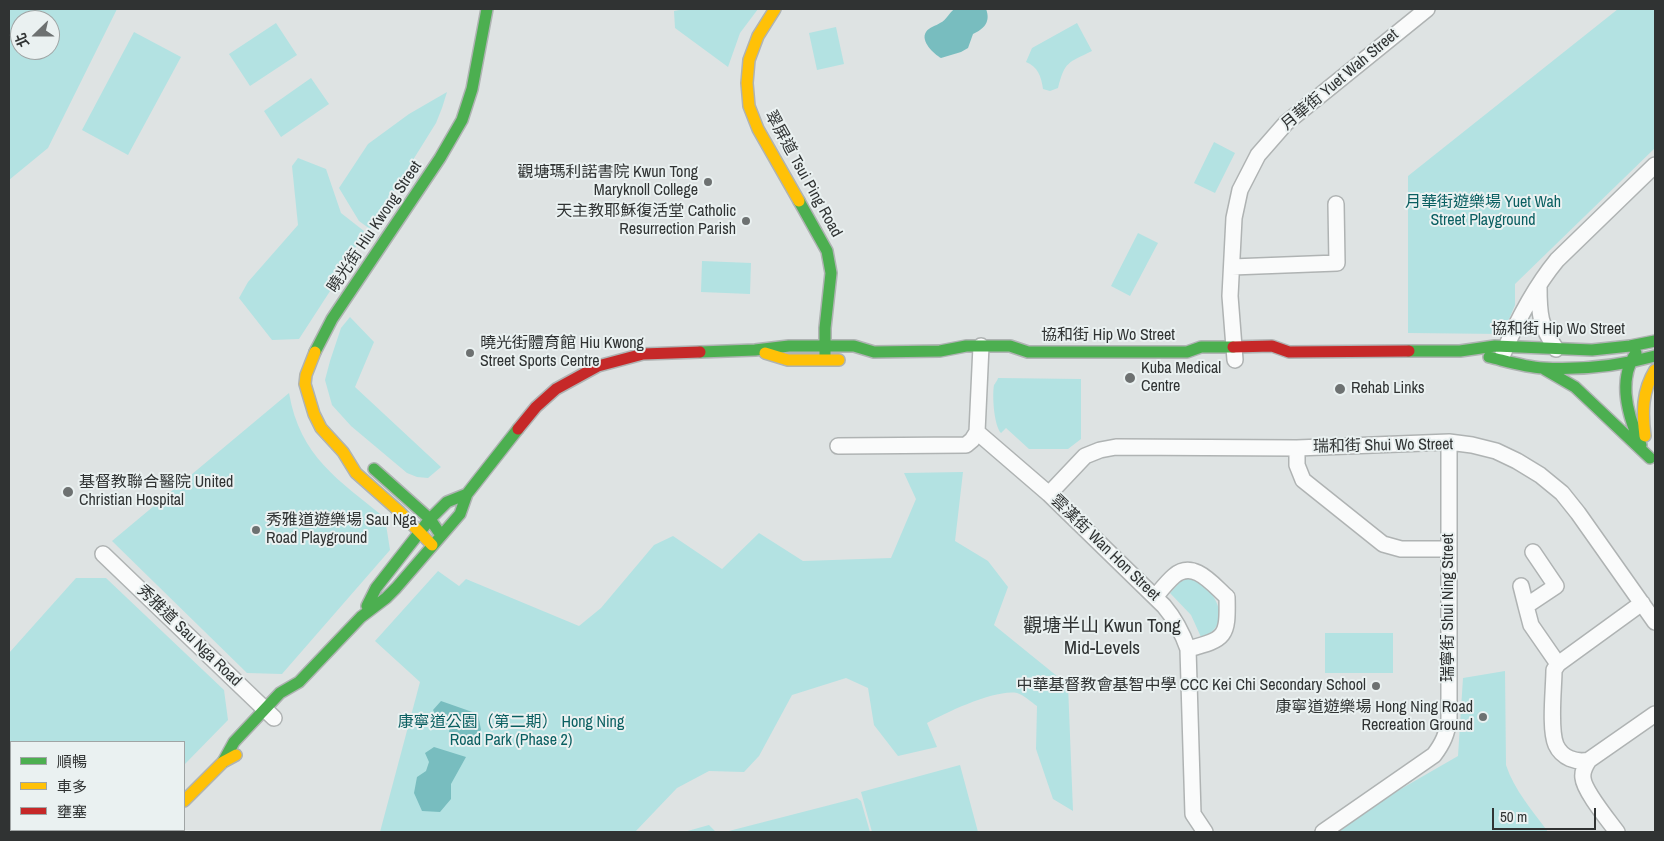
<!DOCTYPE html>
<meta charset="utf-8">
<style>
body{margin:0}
#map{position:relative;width:1664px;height:841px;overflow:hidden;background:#dee3e3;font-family:"Archivo Narrow","Noto Sans TC",sans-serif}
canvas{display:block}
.frame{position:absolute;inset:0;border:10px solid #303333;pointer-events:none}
.legend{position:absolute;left:10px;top:741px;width:175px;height:90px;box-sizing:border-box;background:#eaf1f1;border:1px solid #a0a5a5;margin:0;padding:6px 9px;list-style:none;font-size:15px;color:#303333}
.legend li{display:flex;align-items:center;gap:10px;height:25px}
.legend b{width:25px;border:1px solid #a0a5a5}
.north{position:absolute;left:10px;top:10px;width:50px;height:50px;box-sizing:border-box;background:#eaf1f1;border:1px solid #a0a5a5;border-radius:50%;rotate:248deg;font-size:14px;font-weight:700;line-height:20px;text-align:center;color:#303333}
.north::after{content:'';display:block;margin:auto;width:18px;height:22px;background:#6d7171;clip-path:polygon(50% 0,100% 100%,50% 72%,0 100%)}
.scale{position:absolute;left:1492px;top:808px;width:104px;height:22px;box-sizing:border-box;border:2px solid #303333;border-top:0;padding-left:6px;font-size:15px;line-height:18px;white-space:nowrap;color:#303333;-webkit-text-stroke:4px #eaf1f1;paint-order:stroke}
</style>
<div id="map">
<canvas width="1664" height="841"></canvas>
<div class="frame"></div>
<ul class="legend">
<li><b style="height:6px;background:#4caf50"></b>順暢</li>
<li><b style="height:6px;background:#ffc107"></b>車多</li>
<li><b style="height:6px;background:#c62828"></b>壅塞</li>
</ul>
<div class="north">北</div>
<div class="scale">50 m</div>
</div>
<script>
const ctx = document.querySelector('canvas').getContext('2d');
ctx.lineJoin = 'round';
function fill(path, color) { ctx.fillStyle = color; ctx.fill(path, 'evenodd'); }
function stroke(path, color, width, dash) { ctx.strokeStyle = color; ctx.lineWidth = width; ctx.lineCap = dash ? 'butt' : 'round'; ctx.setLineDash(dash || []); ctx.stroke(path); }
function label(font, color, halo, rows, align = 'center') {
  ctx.font = font + ' "Archivo Narrow","Noto Sans TC",sans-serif'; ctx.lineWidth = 4; ctx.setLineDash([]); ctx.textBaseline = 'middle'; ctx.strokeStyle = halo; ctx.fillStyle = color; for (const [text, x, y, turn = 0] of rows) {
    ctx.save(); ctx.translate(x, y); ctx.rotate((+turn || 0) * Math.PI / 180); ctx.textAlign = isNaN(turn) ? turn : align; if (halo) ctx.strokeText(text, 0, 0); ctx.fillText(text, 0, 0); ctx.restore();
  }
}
fill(new Path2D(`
 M9,9H117L48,148L9,180ZM20,20H50V50H20Z
 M685,9H758L740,33L728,67L675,28L674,11Z
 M1618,9H1655V148L1515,284V305L1503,334L1408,333V176Z
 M276,23L297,55L250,86L229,54Z
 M1077,23L1092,51C1068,63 1065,61 1058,88L1050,91L1043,89C1041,76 1038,67 1026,62L1032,48Z
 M836,27L844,64L817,70L809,33Z
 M134,32L181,57L128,155L82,130Z
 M311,78L329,104L281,137L264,111Z
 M447,92L442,108L436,123L370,229L359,221L339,188L368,144L409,114Z
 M1214,142L1235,153L1215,193L1194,183Z
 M298,158L326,169L341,213L364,231L345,268L299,339L272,340L239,298L248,282L298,225L292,166Z
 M1138,233L1158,243L1130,296L1111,286Z
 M702,261L751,263L750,294L701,292Z
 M350,317L374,342L355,387L441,467L428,478L417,477L407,473L351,426L332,405L325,380L330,361L341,328Z
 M998,378L1081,379V439L1068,449H1029L1006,428L1001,433C994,426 992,395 994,385C995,384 998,379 998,378Z
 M289,393C300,457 339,480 385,518L390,550L282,674L247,673L112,541Z
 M963,472L955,541L988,561L1008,587L994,625L1068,685L1073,811L1053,799L1036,749L1037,706C1031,702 1024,695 1017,693C996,689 947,712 927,723L937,747L898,756L874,725L868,688L846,678L792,695L759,756L744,772L709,771L677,788L635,832H380L420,682L375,641L438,571L459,586L466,579L579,626L601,608L654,545L673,536L722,569L759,533L803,561L891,558L916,499L904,473Z
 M76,578H106L224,690L228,720L184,765V742H11V764L9,762V653Z
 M1186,579C1209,577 1240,625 1201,637L1191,615L1170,593L1180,582Z
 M1325,633H1393V673H1325Z
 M1505,671L1506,765C1514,790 1533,811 1548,832H1336L1399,790L1458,756L1463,678Z
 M960,765L978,832H872L861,792Z
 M857,798L861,801L870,832H725Z
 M709,825L716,832H684Z
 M76,830H119L117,832H78Z`), '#b3e2e2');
fill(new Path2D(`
 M955,9H986C991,22 984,29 973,34L968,48L961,52L941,58C934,54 920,41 926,32C929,27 936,26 940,23C947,20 949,12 955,9Z
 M441,701L478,714L481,730L469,739L449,732L450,726L440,723L433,710Z
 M434,747L466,757L451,784V799L440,812L422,811L414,793L417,777L426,771L429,762L425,753Z`), '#78bdbf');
const street = new Path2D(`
 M1232,267L1337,263L1336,204
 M1539,287C1539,315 1540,325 1556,349
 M1503,354C1517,321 1534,288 1557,260L1655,165
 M1235,360L1230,296L1234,218L1240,190L1258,155L1286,123L1427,9
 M977,432L1049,494L1164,606C1175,619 1182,632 1188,649L1193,814L1205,832
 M838,446L966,445L972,440L977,432L981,346
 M1297,448V465L1303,480L1383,544L1401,549H1449
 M1049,494L1085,456L1100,450L1116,447L1297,448L1449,442L1472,445L1496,451L1517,461L1540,475L1562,493L1578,513L1655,622
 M1533,552L1556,586L1526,606L1531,625L1558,664
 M103,554L274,718
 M1521,586L1526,606
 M1155,597C1161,590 1167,582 1174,576C1194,559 1213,585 1227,597C1228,637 1226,639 1188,649
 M1642,603L1558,664L1554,670C1554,688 1549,729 1556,745C1562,758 1576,763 1589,760L1655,714
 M1589,760C1585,766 1582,771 1583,778C1584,791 1609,821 1617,832
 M1323,832L1434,755C1443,743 1447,734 1449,719V442`);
const fast = new Path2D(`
 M799,201L827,251L831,273L825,328V358
 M1409,351H1460L1495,346L1592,350L1630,346L1655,341
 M315,352L332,319L440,158L462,120L472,89L487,9
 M700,352L755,350L789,346H854L874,352L940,351L966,346H1010L1028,352H1187L1201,347H1233
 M1636,353C1617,380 1628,417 1641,445
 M1489,357C1506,361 1525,367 1543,368C1580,370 1619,366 1655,356
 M1544,369L1575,387L1650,458
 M374,469L430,519L438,531
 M367,606L376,588L430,519L447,502L467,494
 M223,762L234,742L280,693L299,682L361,617L386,598L396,588L460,514L467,494L518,429
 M153,832L155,830`);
const slow = new Path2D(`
 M775,9L758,36L749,60L747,83L749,106L758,129L799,201
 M315,352L306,375L305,384L314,414L321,428L343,452L356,473L400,512L432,545
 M765,353L788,360H839
 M1645,436C1642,413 1642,391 1655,370
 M184,801L223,762L236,755`);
const jam = new Path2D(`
 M1233,347L1272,346L1289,352L1409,351
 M518,429L536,407L556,389L598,366L643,354L700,352`);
stroke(street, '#afb3b3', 18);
stroke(fast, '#afb3b3', 14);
stroke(slow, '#afb3b3', 14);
stroke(jam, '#afb3b3', 14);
stroke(street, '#fafbfb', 15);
stroke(fast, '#4caf50', 11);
stroke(slow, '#ffc107', 11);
stroke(jam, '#c62828', 11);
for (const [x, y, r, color] of [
 [708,182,5,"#6d7171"],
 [746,221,5,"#6d7171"],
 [470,353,5,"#6d7171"],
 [1130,378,6,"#6d7171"],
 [1340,389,6,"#6d7171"],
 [68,492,6,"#6d7171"],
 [256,530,5,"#6d7171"],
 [1376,686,5,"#6d7171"],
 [1483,717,5,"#6d7171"]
]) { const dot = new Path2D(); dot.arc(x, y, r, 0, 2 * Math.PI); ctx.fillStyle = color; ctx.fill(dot); stroke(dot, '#eaf1f1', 2); }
label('16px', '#303333', '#eaf1f1', [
 ["月華街 Yuet Wah Street",1340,80,-40],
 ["翠屏道 Tsui Ping Road",803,174,61],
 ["曉光街 Hiu Kwong Street",375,227,-56],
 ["協和街 Hip Wo Street",1558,330],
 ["協和街 Hip Wo Street",1108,336],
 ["瑞和街 Shui Wo Street",1383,446,-1],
 ["雲漢街 Wan Hon Street",1105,548,44],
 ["瑞寧街 Shui Ning Street",1449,608,-90],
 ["秀雅道 Sau Nga Road",189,636,44]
]);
label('16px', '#303333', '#eaf1f1', [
 ["觀塘瑪利諾書院 Kwun Tong",698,173,"right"],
 ["Maryknoll College",698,191,"right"],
 ["天主教耶穌復活堂 Catholic",736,212,"right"],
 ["Resurrection Parish",736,230,"right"],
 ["曉光街體育館 Hiu Kwong",480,344],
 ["Street Sports Centre",480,362],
 ["Kuba Medical",1141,369],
 ["Centre",1141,387],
 ["Rehab Links",1351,389],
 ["基督教聯合醫院 United",79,483],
 ["Christian Hospital",79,501],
 ["秀雅道遊樂場 Sau Nga",266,521],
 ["Road Playground",266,539],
 ["中華基督教會基智中學 CCC Kei Chi Secondary School",1366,686,"right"],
 ["康寧道遊樂場 Hong Ning Road",1473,708,"right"],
 ["Recreation Ground",1473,726,"right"]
], 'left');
label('16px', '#0a5f61', '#eaf1f1', [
 ["月華街遊樂場 Yuet Wah",1483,203],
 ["Street Playground",1483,221],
 ["康寧道公園（第二期） Hong Ning",511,723],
 ["Road Park (Phase 2)",511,741]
]);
label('19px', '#303333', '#eaf1f1', [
 ["觀塘半山 Kwun Tong",1102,627],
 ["Mid-Levels",1102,649]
]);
</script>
